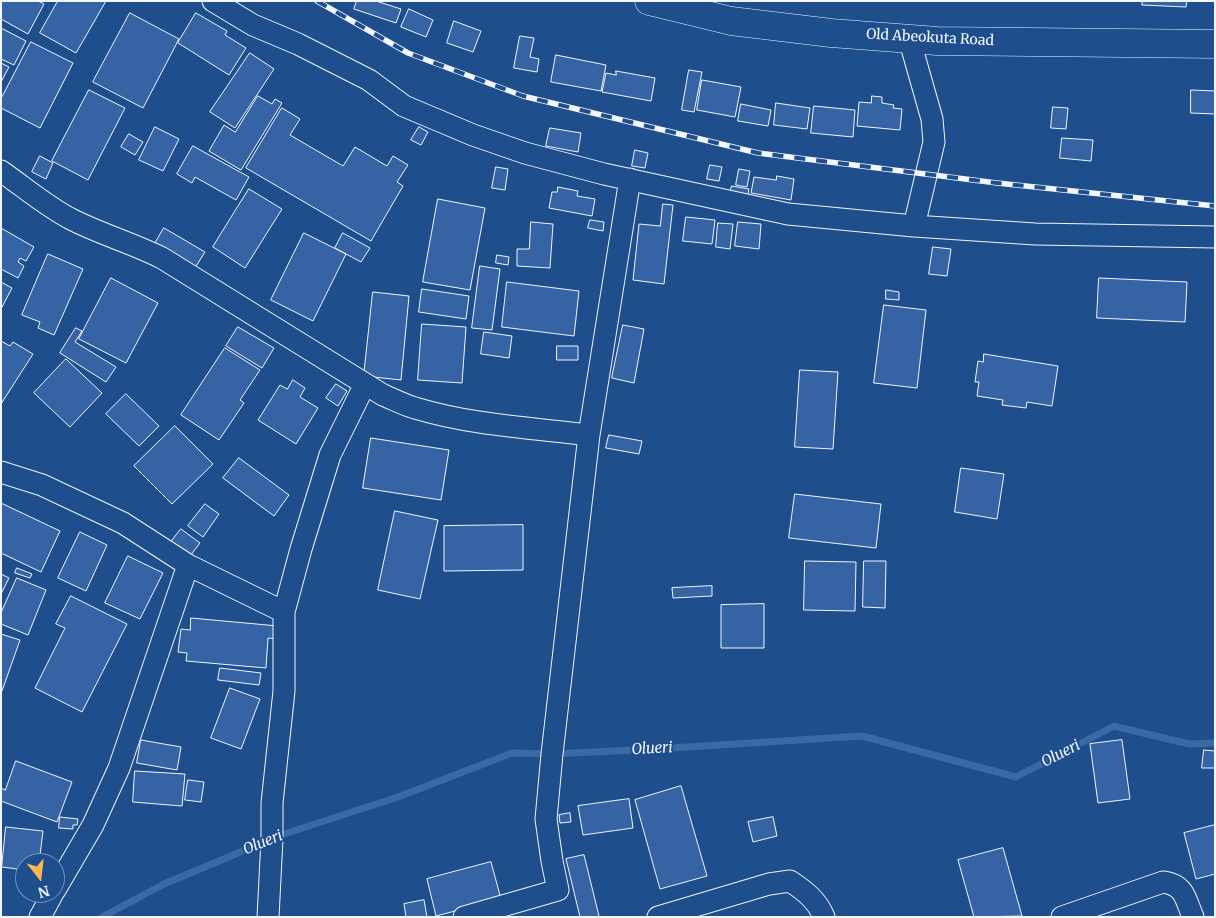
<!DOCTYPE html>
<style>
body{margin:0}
#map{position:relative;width:1216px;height:918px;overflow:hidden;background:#1f4e8c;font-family:Merriweather,serif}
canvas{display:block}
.frame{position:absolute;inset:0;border:2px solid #f2f6ff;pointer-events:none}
.north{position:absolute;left:15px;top:853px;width:50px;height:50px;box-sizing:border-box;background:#1f4e8c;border:1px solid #7391ba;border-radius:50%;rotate:164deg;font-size:14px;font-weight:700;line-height:20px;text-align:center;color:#f2f6ff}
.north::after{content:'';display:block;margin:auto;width:18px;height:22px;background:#ffb74d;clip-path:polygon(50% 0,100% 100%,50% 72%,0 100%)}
</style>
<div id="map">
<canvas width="1216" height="918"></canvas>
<div class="frame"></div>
<div class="north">N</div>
</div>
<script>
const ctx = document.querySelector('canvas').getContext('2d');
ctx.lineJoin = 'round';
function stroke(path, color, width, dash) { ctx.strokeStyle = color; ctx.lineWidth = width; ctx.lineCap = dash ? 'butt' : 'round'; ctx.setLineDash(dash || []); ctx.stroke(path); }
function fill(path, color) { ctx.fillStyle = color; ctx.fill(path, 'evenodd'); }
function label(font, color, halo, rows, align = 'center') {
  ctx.font = font + ' Merriweather,serif'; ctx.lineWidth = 4; ctx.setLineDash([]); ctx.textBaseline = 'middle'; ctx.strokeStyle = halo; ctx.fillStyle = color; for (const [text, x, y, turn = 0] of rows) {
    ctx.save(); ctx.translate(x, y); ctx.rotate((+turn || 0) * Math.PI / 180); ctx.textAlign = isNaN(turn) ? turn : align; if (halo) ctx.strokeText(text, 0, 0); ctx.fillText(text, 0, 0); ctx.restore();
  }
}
stroke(new Path2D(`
 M102,917L164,884L281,835L398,797L512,753L552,754L656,749L862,736L1016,777L1114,726L1189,744L1215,743`), '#3b69a3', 7);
const building = new Path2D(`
 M1,1H38L44,4L28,34L1,19Z
 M58,1H106L76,53L40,33Z
 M357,1H376L401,9L396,23L354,9Z
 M1143,1H1187L1186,7L1142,5Z
 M409,9L433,20L426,37L401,27Z
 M130,13L179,39L143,108L93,82Z
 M196,13L227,31L225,35L246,48L229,75L178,43Z
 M454,21L481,31L473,52L447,43Z
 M1,28L26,41L14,65L1,59Z
 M520,36L534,38L530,57L539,59L537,72L514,68Z
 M31,42L73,63L40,128L1,108V99Z
 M250,53L274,69L235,128L210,112Z
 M556,55L606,65L601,91L551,82Z
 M1,63L9,67L1,82Z
 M689,70L702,72L694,112L682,110Z
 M616,71L655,78L651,101L602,92L606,73L616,75Z
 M702,80L741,87L735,117L697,110Z
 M89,90L125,108L88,180L52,161Z
 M1191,90L1215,91V114L1191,113Z
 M258,96L272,104L275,99L282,103L241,170L209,151L224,125L235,132Z
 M872,96L882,97V103L894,105L893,108L902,109L900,130L857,126L859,102L871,103Z
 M776,103L810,108L807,129L774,125Z
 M741,104L771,110L768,126L738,121Z
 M814,106L855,110L853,137L811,133Z
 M1053,107L1068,108L1066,129L1051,128Z
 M282,108L300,119L290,135L343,166L355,147L387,166L393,156L408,165L397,182L403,186L371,241L246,168Z
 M155,127L179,139L163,171L139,160Z
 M419,127L428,132L421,145L411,140Z
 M550,128L581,133L578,152L546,146Z
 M129,134L143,142L135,155L121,147Z
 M1062,138L1093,140L1091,161L1060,158Z
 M193,146L249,177L236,200L195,177L192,183L177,174Z
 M635,150L648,153L645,168L632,166Z
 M40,156L53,163L46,179L32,172Z
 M710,165L722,167L719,181L707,179Z
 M496,167L508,169L505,190L492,188Z
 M739,169L750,171L747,187L736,185Z
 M777,176L794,179L791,200L751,193L754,177L776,180Z
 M732,186L749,189L747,199L729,196Z
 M558,187L578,191L577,196L595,199L592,216L549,208L552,192H557Z
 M249,189L282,209L245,268L213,247Z
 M438,199L485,208L470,290L423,282Z
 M663,204L673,205L664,284L633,280L639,224L660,226Z
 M686,217L715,220L712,244L683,241Z
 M590,220L604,222L603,231L588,228Z
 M531,222L553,224L550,268L517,266V249H529Z
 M738,222L761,224L759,249L735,246Z
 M718,223L733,224L730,249L716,247Z
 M1,228L34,247L26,261L20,258L18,262L24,266L18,278L1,269Z
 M164,228L205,252L193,271L153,247Z
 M304,233L346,254L313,321L271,300Z
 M343,233L370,248L361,262L335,248Z
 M933,247L951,249L947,276L929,274Z
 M48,254L83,269L54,335L38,328L40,322L22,315Z
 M497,255L509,257L508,265L496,263Z
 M480,266L500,269L492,330L472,328Z
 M111,278L158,303L126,363L79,339Z
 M1099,278L1187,282L1185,322L1097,318Z
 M1,282L12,288L1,309Z
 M507,282L579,291L574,336L502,327Z
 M422,289L469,296L466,319L419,312Z
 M886,290L899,292V300L886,299Z
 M373,292L409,296L401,380L364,376Z
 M884,305L926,310L917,388L874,383Z
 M422,324L466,327L462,383L418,380Z
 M623,325L644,329L634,383L612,378Z
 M238,327L274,348L262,368L226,346Z
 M76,328L82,331L75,342L116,367L106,382L60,353Z
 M484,332L512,336L509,358L481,354Z
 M1,341L10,346L13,342L33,354L1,404Z
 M557,346H578V360H557Z
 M225,348L260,370L240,400L244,403L219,440L181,415Z
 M984,354L1058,366L1052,406L1027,402L1026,408L1002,405L1003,400L977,396L979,382H975L978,361L983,362Z
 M66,359L102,393L70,427L34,393Z
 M800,370L838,372L833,449L795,447Z
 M293,380L305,388L300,397L318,408L296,444L258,420L280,385L287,389Z
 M336,384L347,391L338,406L326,398Z
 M126,394L159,426L139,446L106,414Z
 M175,426L213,464L172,504L134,466Z
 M609,435L642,441L639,454L606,448Z
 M371,438L449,450L441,500L363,488Z
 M239,458L289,495L274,516L223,478Z
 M961,468L1004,474L997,519L955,512Z
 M795,494L881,504L876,548L789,538Z
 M1,503L60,531L41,572L1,553Z
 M205,504L219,514L203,537L188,526Z
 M395,511L438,520L420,599L378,590Z
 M523,525V570L444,571V526Z
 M181,529L200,543L190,556L171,542Z
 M80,532L107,545L86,591L58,578Z
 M128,556L163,573L140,619L105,603Z
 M805,561L856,562L855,611L804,610Z
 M864,561H886L885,608L863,607Z
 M17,568L32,574L30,578L15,573Z
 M1,574L9,578L1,594Z
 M17,578L46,590L28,635L1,624V613Z
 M712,586V596L673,598L672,588Z
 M71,596L127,624L82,712L35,688L65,628L56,624Z
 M764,604V648H721V605Z
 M191,618L278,626L277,639L268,638L266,668L186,661L187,653L178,652L181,629L190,630Z
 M1,634L20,640L2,691H1Z
 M220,668L261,673L259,685L218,680Z
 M230,688L260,699L241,749L211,738Z
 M141,740L181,747L177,770L137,763Z
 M1122,740L1130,799L1098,803L1090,744Z
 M1204,750L1215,751V768H1202Z
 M16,761L72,782L57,822L1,801V788L5,790Z
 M135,771L185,774L182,806L133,802Z
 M188,780L204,782L201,802L185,800Z
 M681,786L707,876L660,889L635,800Z
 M629,799L633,828L583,835L578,806Z
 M570,813L571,822L560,823L559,815Z
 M60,817L78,819L77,825H73V829L59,828Z
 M773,817L777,836L753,842L748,822Z
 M1215,825V874L1196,879L1184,833Z
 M6,827L43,831L39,863H25V870L2,867Z
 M1003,848L1022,916L974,917L958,860Z
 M584,855L599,916L597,917H580L566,859Z
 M491,862L501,899L436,916L427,879Z
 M424,900L427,917H406L404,904Z`);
fill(building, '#3563a3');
stroke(building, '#f2f6ff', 1);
const minor = new Path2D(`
 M213,1L253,25L298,44L369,80L404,106L473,135L525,153L604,174L788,214L914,226L1035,234L1215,237
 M909,38L932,119L934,142L914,226
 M1,171C24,187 46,206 71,219C100,234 132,243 162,258L383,395C393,399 404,405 415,408C471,425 531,428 589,435
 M1,472L42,485L123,523L188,565L284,612
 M55,890L93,825L119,768L188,565
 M40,917L53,893
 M268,917L272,839V803L284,691V612L301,549L330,455L365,384
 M464,917L558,890L552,861L546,819L552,754L589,435L630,179
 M658,917L769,884L790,881C805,891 817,900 824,917
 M1062,917L1163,882C1185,885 1185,898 1193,917`);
const trunk = new Path2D(`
 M649,1L731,21L831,33L937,41L1215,44`);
stroke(minor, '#f2f6ff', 23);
stroke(trunk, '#f2f6ff', 29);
stroke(minor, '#1f4e8c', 21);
stroke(trunk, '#1f4e8c', 28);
const rail = new Path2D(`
 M317,1L408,53L523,96L758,153L997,183L1215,206`);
stroke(rail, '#f2f6ff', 5.5);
stroke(rail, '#1f4e8c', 4, [11]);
label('14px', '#f2f6ff', '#1f4e8c', [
 ["Old Abeokuta Road",930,38,3]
]);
label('italic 15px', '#f2f6ff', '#1f4e8c', [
 ["Olueri",652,749,-3],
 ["Olueri",1061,754,-27],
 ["Olueri",263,843,-22]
]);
</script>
